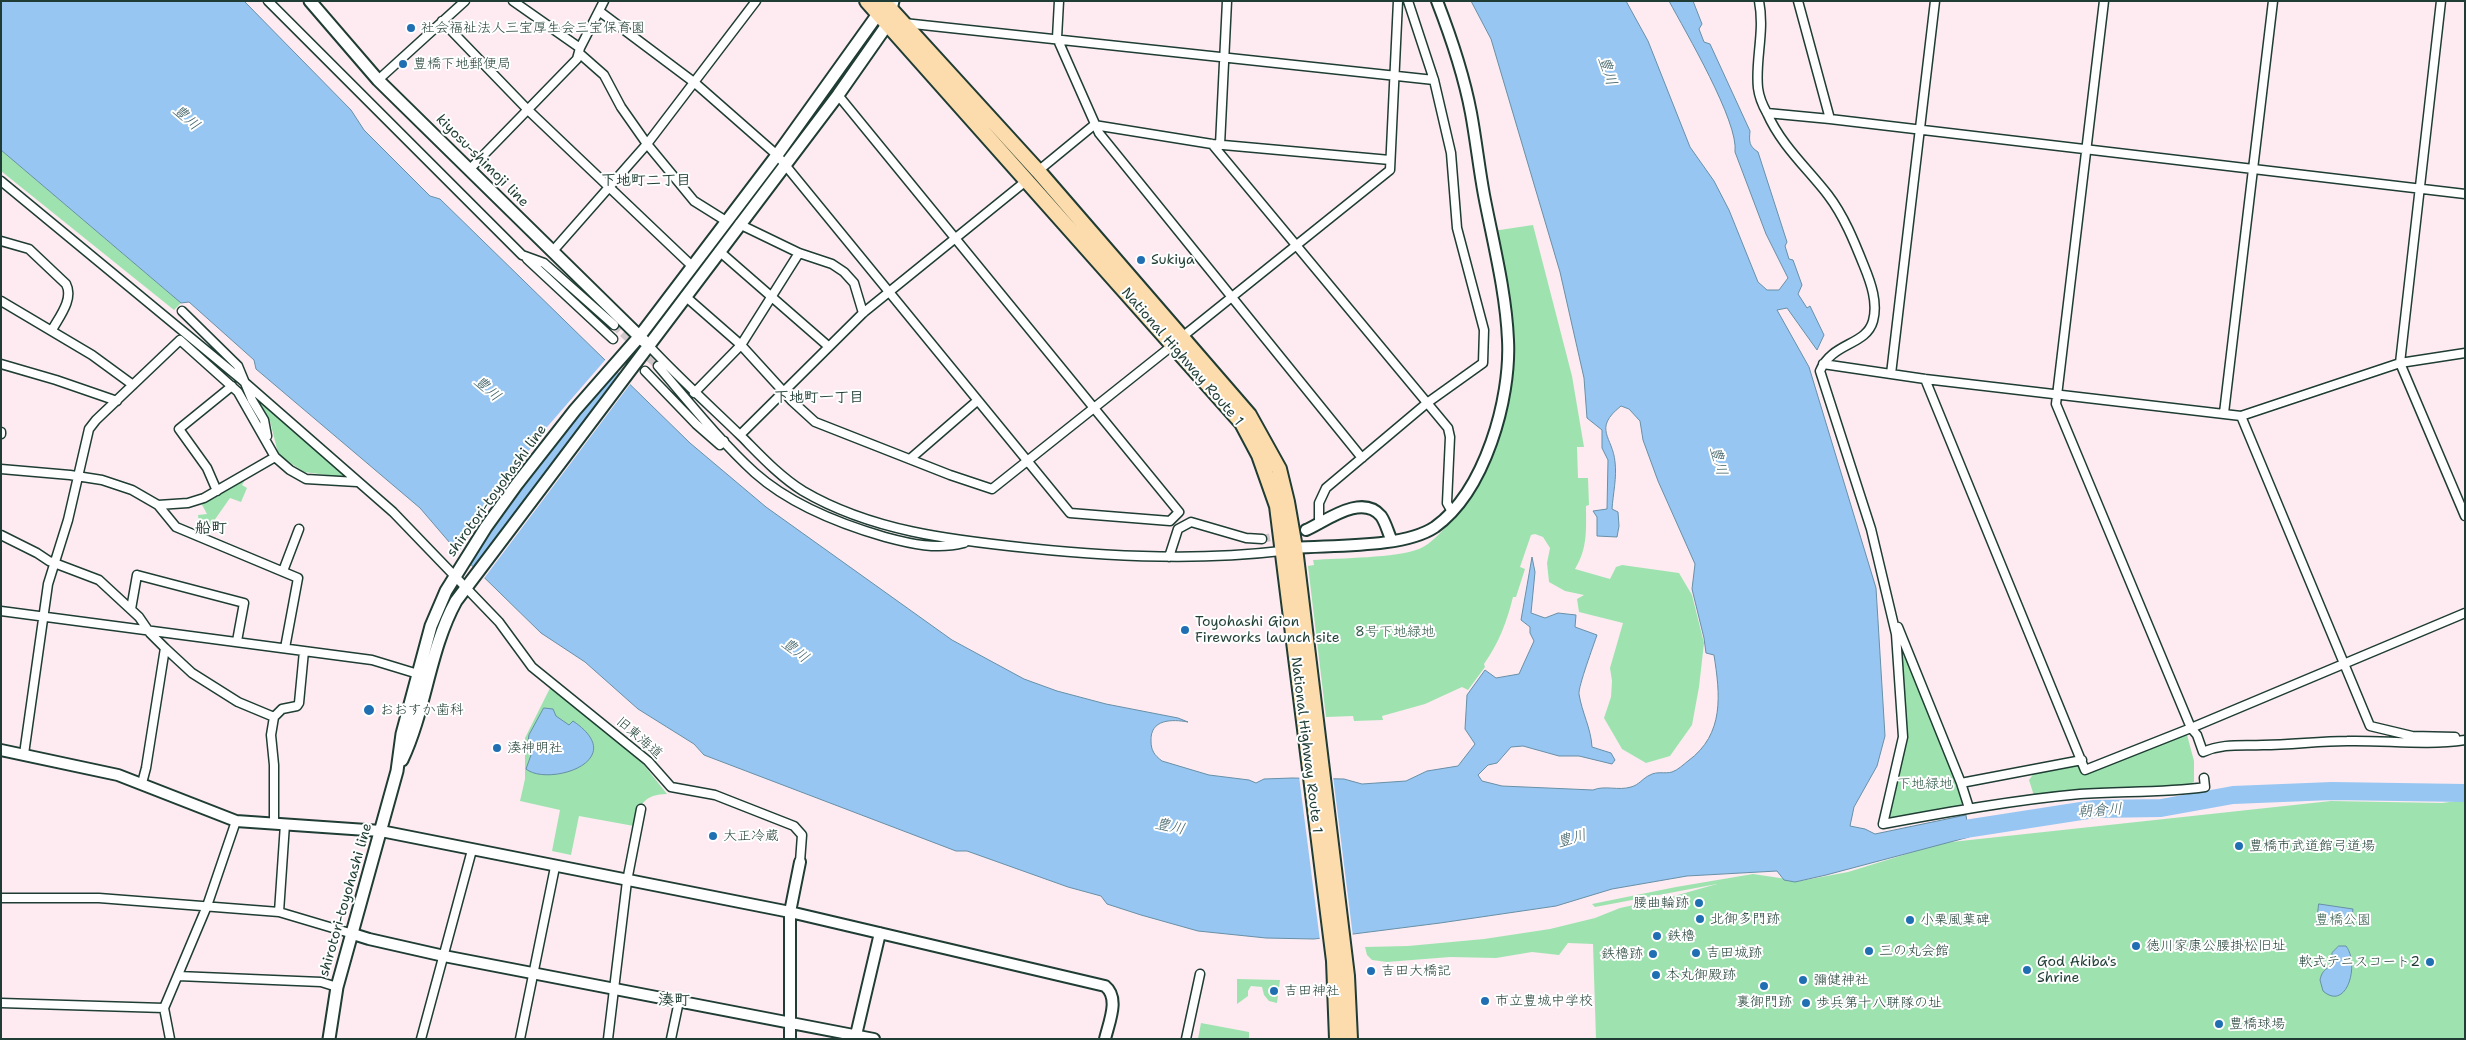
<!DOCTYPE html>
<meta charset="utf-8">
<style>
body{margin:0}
#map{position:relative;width:2466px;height:1040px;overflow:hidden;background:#fdebf1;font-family:"Shantell Sans",sans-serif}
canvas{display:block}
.frame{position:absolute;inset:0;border:2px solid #1f3d34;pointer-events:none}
</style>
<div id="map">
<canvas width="2466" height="1040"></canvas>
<div class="frame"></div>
</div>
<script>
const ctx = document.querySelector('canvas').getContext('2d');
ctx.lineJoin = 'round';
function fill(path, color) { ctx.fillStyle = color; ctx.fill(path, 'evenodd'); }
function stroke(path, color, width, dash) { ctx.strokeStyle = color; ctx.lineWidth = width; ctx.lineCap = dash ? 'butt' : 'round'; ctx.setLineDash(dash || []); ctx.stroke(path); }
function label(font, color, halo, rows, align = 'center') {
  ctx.font = font + ' "Shantell Sans","Klee One",sans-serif'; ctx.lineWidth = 4; ctx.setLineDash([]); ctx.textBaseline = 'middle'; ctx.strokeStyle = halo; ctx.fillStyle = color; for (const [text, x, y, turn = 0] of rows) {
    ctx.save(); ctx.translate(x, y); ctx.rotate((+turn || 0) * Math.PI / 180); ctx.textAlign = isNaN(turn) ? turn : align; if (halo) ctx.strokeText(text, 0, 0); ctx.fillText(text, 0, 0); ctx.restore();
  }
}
fill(new Path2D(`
 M1,150L181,303L174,310L1,171Z
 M1533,225L1572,376L1584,447H1577L1578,478H1588L1589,505L1586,506C1586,529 1588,548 1575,569L1610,579L1616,567L1622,565L1679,573L1692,595L1704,643L1699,687L1692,725L1670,756L1646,763L1622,749L1604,718L1611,697L1612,681L1610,668L1623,623L1579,612L1577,599L1584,595L1565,591L1549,582L1547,563L1550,548L1543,537L1535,534L1531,535L1520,567L1525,569L1516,597H1513C1507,621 1499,643 1484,664L1485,667L1468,690L1462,687L1425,704L1382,716L1383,720L1354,721L1353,716L1326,717L1308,566L1314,565L1313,560C1340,558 1396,558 1419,549C1436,542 1451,520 1462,506C1497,460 1519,394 1513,335C1510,300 1500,265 1493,231Z
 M258,400L343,475L342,477L304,472L286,460L278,453L270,421Z
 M242,478L245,480L242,485L247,488L241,502L230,498L209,528L199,524L198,515L207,514L201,503Z
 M1891,611L1969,808L1883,824L1903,737Z
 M551,686L640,760L667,794C645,794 638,805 634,826L579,816L571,855L552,851L560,810L520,801L525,779V738Z
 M2186,731L2194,761V782L2187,786L2035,799L2029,780L2037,769L2082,760L2085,769Z
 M2465,800V1039H1596L1593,944L1568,943L1559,955L1532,952L1496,958L1450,957L1387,962L1372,960L1367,955L1365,947L1408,946L1484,939L1550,929L1595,918L1620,908L1667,898L1717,884L1595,907L1592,904L1676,887L1753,874L1800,881L1848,872L1942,843L2331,801L2442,803Z
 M1237,979L1280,980L1277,1003L1269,1001L1264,995L1262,987L1251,986L1248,991V996L1237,1004Z
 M1201,1023L1249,1032V1039H1198Z`), '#9ee3af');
const water = new Path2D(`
 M1,1H244L351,110L364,130L430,196L440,199L690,443L766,507L952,640L1024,679L1057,691L1106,704L1178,718L1188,722C1172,719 1150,719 1151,741C1151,750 1154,755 1162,761L1209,775L1249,780L1256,783L1264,779L1292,778L1344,779L1362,784L1406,781L1427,771L1458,766L1475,744L1465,729L1467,695L1485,670L1496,678L1519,674L1534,641L1530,633V627L1521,620L1532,557L1535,572L1531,613L1545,618L1558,613L1576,615L1575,627L1597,635C1594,644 1578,687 1579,694C1582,713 1591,728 1592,747L1611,753L1615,760L1612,764L1579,756H1559L1523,746L1511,747L1497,763L1488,765L1478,775L1482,781L1502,786L1593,790C1605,785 1618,791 1631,787C1639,785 1643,778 1650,775C1657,771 1665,774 1672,772C1678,770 1684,764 1688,761C1725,734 1720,694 1714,655L1706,653L1704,638L1692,589L1695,564L1658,481L1643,440L1640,421L1629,409L1621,406C1592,429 1613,437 1615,462C1617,477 1613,494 1612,509L1618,512L1619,526L1617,537L1597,536V517L1593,511L1607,509L1608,460L1602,448V430L1587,418L1584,378L1560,272L1491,39L1471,1H1626L1648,41L1690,147L1714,181L1729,210L1758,282L1767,290H1779L1788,278L1766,234L1735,152C1739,122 1685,31 1669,1H1693L1702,24L1699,29L1704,42L1710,44L1750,131C1749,142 1749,146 1758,152L1787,242L1785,246L1789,259L1793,260L1802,285L1798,294L1807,308L1810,306L1824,335L1817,350L1787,308L1777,310L1809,367L1876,588L1885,736L1877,766L1854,807L1850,826L1865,829L1875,834L1966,815L1969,837L1826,875L1795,882L1784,880L1777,871L1687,876L1612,889L1556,906L1440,923L1314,939L1266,938L1198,931L1141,915L1107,904L1101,896L1068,887L967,851H956L704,755L694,744L638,709L585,662L541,633L456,550L420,508L256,369L254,360L189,302L181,303L1,150Z
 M544,708L553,709L556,716L569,725L573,721C632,761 548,787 526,769L531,755L528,741L529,735Z
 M2319,904L2353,909L2351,926L2317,922Z
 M2339,946H2346C2360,964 2347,1012 2323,991L2320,980C2323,964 2334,972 2332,953Z`);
fill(water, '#97c6f2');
stroke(water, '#678fa6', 1);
fill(new Path2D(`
 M606,359L618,370L557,441L523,486L468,566L457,555L476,524L541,434Z
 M620,372L631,383L482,581L472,570Z
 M1299,776H1333L1353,937L1320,941Z`), '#fdebf1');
stroke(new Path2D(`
 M1946,832L2094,809L2161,808L2233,795L2332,791L2465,793`), '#97c6f2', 18);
stroke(new Path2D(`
 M614,325L658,366
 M1262,539L1306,530`), '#d1c8cb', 8, [8, 4]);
const minor = new Path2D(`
 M268,1L522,255L544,263L614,325
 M513,1L580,48
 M1059,1L1057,38L1099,133L1362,458
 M1759,1C1765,32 1755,60 1758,88C1759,96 1763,106 1767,113C1781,145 1807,168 1828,195C1844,216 1854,241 1864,266C1871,283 1878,303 1873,321C1866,346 1832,342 1820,371L1871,529L1896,634L1903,737L1883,824C1948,812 2014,800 2080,794C2122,791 2163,793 2205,787L2204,778
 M1798,1L1830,119
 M2104,1L2056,404L2191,728L2465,613
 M2441,1L2400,363L2465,516
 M599,11L695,83L777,155L1070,513L1170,521L1179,512L838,95
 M442,21L528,110L692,266
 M904,23L1434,80
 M579,53L604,75L621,107L647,144L694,201L726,221
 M378,80L465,1
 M1767,113L1830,119L2465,194
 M1212,144L1448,428L1450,437L1447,503L1451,510
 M1220,145L1227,1
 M469,170L577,59L580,48L604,1
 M1038,171L1094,125L1212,144L1390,160
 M1,181L242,380L393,512L499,622L532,667L648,761L671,787L715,795L794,826L802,835L800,862
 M739,224L799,253L832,264L844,272L854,283L863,313
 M1,241L29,249L66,284C74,299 59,317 52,330
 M719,251L828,346
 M552,252L647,144L756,1
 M527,259L613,339
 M685,296L741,345L792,401L815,422L950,475L992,489L1173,345
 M1,301L92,355L133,385
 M182,311L238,366L252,400L264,420L267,436
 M1182,337L1390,170L1398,1
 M649,346C678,377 710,406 741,436C760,455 779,476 803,491C871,531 951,540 1028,548C1112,557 1197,561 1281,551
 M1,364L56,380L117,401
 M1823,364L1925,379L2241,416L2400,363L2465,353
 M658,366C689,402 720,441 755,473C791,505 840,524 885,537C911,544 937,550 964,543
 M645,371L696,424L720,445L724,441
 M1891,374L1935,1
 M1925,379L2085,770L2191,728L2197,735L2203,752C2224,743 2241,746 2263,745C2291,745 2319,741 2347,741C2387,740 2425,746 2465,740
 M694,393L741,345L799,253
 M2224,413L2273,1
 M2241,416L2370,726L2412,736L2455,737
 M1,432V434
 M740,435L863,313L1026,181
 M910,459L977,401
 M1,469L70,475L102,480L132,490L158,505L188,503L204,498L275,457
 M217,491L207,468L179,429L232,386
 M158,505L176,527L298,578L285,648
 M1319,524V503L1326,488L1427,403L1483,363L1484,330L1457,228L1451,153L1434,80L1408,1
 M1,535L37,553L49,561L99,580L139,617L150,633L165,648L146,768L142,783
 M1169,557L1178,529L1191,522L1246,538L1262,539
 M283,571L299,529
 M131,609L137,575L244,603L237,641
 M1,611L372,660L418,674
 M1898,627L1961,783
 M165,648L192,673L238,702L274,717
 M24,754L48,584L68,520L89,429L96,420L180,340L238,392L275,457L290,470L306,479L357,482
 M1969,808L1961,783L2082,760
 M274,823V765L271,735L274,717L282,709L297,706L299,703L304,651
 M1,898H99L279,912L353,934
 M279,912L285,824
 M178,976L321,982L337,987
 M1,1003L164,1008
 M170,1039L164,1008L207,906L236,821
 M421,1039L472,850
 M520,1039L555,867
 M608,1039L627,881L641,809
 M671,1039L679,1001
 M1186,1039L1200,974`);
const tertiary = new Path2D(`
 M1306,530C1326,521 1362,493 1381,516C1386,523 1388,533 1392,541
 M1295,548C1333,545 1404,548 1435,527C1485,491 1511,399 1508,340C1506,292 1493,242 1484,195C1479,168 1476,140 1471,113C1464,76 1451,37 1437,1
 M1,750L118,775L236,821L381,831L790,912L1105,986C1120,998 1109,1022 1105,1039
 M353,934L369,939L444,956L874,1039
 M856,1035L880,933
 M790,1039V912L800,862`);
const secondary = new Path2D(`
 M310,1L378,80L644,341
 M402,760C426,709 429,650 456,601L838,95L887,25L893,1
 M329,1039L337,987L397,771L402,734L431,626L446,591L486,527L517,484L575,410L639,337L777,155L878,14L880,5`);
const trunk = new Path2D(`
 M867,1L1242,423L1259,455L1277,506L1334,961L1337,1039
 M883,1L1038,171L1249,415L1279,469L1287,502L1295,548L1347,976L1350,1039`);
stroke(minor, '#1f3d34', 11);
stroke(tertiary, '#1f3d34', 14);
stroke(secondary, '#1f3d34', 15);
stroke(trunk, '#1f3d34', 18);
stroke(minor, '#fff', 8);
stroke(tertiary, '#fff', 10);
stroke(secondary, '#fff', 11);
stroke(trunk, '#fcdcac', 14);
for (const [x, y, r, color] of [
 [411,28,5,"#1f6fb2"],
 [403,64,5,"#1f6fb2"],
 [1141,260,5,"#1f6fb2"],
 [1185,630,5,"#1f6fb2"],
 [369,710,6,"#1f6fb2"],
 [497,748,5,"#1f6fb2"],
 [713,836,5,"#1f6fb2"],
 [2239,846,5,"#1f6fb2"],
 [1699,903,5,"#1f6fb2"],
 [1700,919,5,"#1f6fb2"],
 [1910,920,5,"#1f6fb2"],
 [1657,936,5,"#1f6fb2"],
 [2136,946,5,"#1f6fb2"],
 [1869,951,5,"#1f6fb2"],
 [1696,953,5,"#1f6fb2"],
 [1653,954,5,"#1f6fb2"],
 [2430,962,5,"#1f6fb2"],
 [2027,970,5,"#1f6fb2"],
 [1371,971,5,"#1f6fb2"],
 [1656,975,5,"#1f6fb2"],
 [1803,980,5,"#1f6fb2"],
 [1764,986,5,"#1f6fb2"],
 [1274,991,5,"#1f6fb2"],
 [1485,1001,5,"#1f6fb2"],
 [1806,1003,5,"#1f6fb2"],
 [2219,1024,5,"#1f6fb2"]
]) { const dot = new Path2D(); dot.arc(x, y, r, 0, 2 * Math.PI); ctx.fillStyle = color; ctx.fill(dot); stroke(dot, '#fff', 2); }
label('14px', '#1f3d34', '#fff', [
 ["社会福祉法人三宝厚生会三宝保育園",421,28],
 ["豊橋下地郵便局",413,64],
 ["Sukiya",1151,260],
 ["Toyohashi Gion",1195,622],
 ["Fireworks launch site",1195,638],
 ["おおすか歯科",380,710],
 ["湊神明社",507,748],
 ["大正冷蔵",723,836],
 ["豊橋市武道館弓道場",2249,846],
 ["腰曲輪跡",1689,903,"right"],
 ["北御多門跡",1710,919],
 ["小栗風葉碑",1920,920],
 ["鉄櫓",1667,936],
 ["徳川家康公腰掛松旧址",2146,946],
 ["三の丸会館",1879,951],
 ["吉田城跡",1706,953],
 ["鉄櫓跡",1643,954,"right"],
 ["God Akiba's",2037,962],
 ["Shrine",2037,978],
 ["軟式テニスコート2",2420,962,"right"],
 ["吉田大橋記",1381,971],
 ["本丸御殿跡",1666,975],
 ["彌健神社",1813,980],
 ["吉田神社",1284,991],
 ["市立豊城中学校",1495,1001],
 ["裏御門跡",1764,1002,"center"],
 ["歩兵第十八聠隊の址",1816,1003],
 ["豊橋球場",2229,1024]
], 'left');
label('14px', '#1f3d34', '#fff', [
 ["kiyosu-shimoji line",482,161,45],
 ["National Highway Route 1",1182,357,49],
 ["shirotori-toyohashi line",497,491,-54],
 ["旧東海道",639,738,41],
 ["National Highway Route 1",1306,745,83],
 ["shirotori-toyohashi line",346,900,-74]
]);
label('14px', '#385e4d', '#fff', [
 ["8号下地緑地",1395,632],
 ["下地緑地",1925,784],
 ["豊橋公園",2343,920]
]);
label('italic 15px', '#3d5f64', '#fff', [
 ["豊川",1607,71,72],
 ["豊川",186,118,42],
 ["豊川",487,389,42],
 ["豊川",1718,461,76],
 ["豊川",795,651,38],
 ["朝倉川",2100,811,-4],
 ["豊川",1170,827,13],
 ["豊川",1572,839,-15]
]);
label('bold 15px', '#1f3d34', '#fff', [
 ["下地町二丁目",646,181],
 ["下地町一丁目",819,398]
]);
label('bold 16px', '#1f3d34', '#fff', [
 ["船町",211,529],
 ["湊町",674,1001]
]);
</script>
